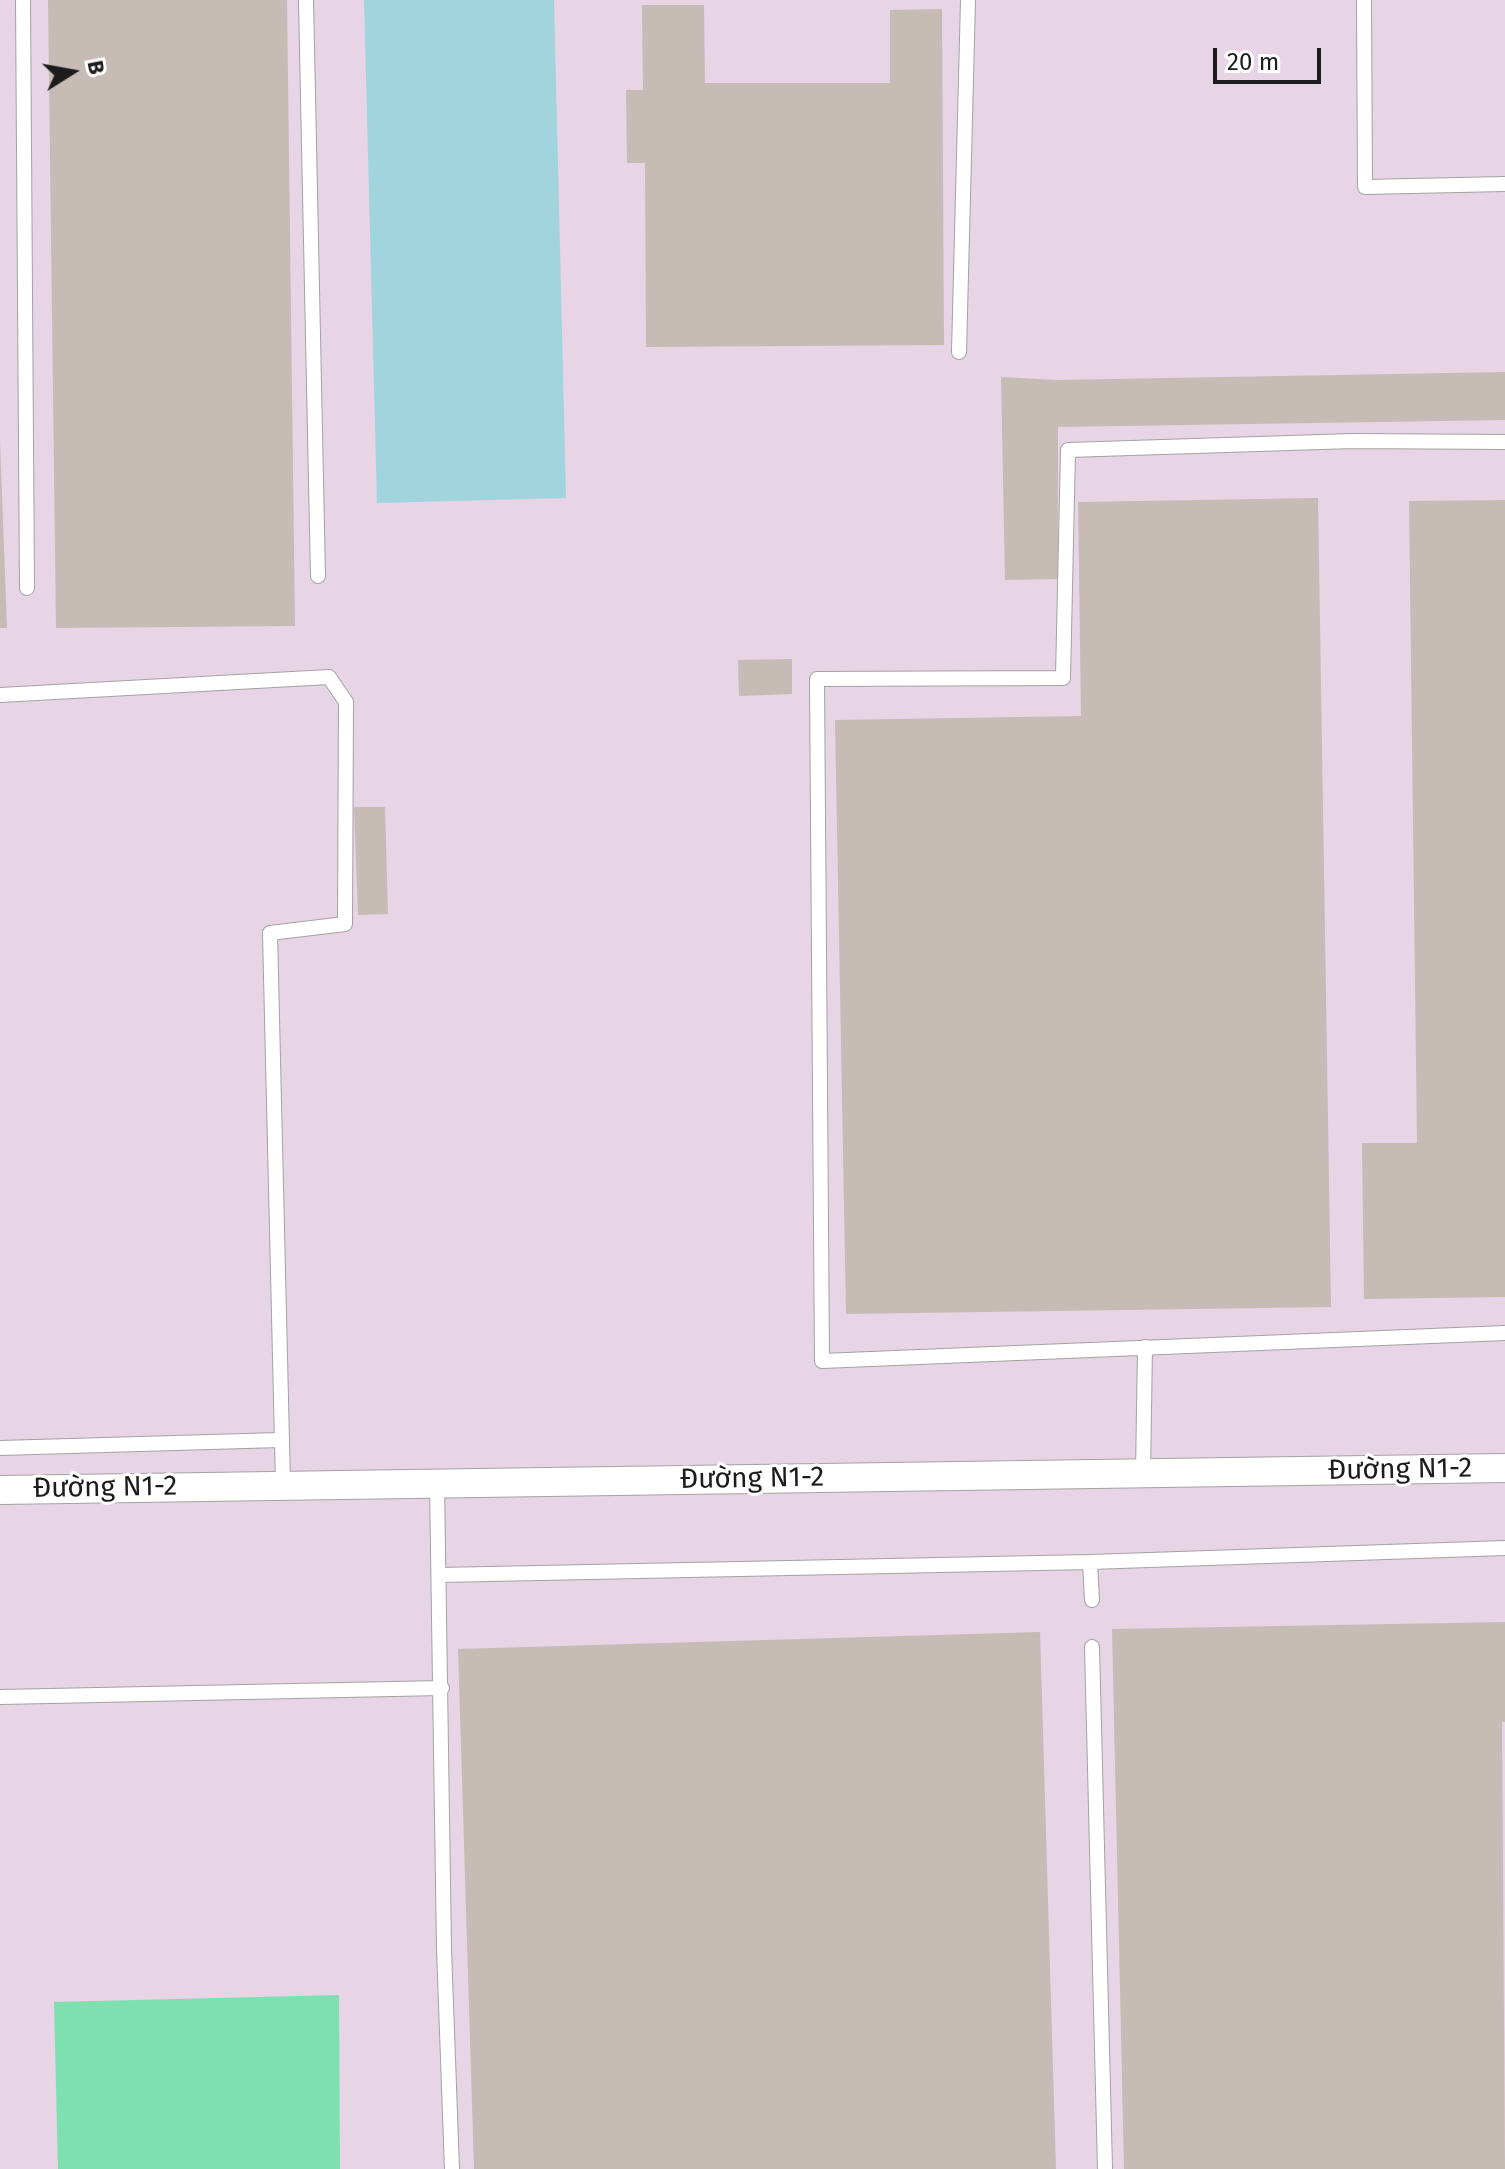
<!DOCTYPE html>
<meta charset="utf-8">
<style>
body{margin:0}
#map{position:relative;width:1505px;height:2169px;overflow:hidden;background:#eee9e2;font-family:"Fira Sans",sans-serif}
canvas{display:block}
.north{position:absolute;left:32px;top:32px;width:80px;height:80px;-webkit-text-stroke:6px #fff;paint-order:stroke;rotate:79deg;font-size:22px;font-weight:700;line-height:32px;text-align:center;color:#1c1c1c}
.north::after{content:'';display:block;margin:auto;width:28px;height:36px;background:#1c1c1c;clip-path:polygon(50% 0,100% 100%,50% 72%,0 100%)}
.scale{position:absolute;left:1213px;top:48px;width:108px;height:36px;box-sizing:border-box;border:4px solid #1c1c1c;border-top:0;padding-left:10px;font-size:24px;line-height:28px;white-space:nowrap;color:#1c1c1c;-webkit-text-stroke:6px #fff;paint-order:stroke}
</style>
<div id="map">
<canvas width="1505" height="2169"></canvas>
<div class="north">B</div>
<div class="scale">20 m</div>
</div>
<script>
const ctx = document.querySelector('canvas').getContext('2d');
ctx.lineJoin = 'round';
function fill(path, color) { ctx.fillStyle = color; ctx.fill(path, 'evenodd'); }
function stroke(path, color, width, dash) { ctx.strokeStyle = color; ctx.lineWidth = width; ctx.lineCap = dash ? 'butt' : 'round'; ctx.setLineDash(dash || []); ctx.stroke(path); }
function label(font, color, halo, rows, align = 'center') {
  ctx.font = font + ' "Fira Sans",sans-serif'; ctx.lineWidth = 6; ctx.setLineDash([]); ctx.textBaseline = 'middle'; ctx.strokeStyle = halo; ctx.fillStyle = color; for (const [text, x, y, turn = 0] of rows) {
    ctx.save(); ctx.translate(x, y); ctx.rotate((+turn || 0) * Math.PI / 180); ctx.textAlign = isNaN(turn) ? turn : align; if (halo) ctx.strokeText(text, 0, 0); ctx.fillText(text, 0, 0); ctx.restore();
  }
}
fill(new Path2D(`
 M0,0H1505V2169H0Z`), '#e7d4e5');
fill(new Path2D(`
 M339,1995L340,2169H58L54,2002Z`), '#7edfb1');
fill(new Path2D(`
 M364,0H554L566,498L377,503Z`), '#a1d4dc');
fill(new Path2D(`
 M48,0H287L295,626L56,628Z
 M642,5H704L705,83H890V10L942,9L944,345L646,347L645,163H627L626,90H643Z
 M1505,372V420L1058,427V579L1005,580L1001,377L1057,380Z
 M0,441L7,628H0Z
 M1318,498L1331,1307L846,1314L835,720L1081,716L1078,502Z
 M1505,500V1297L1364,1299L1362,1143H1417L1409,501Z
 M792,659V694L739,696L738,660Z
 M354,807H385L388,914L358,915Z
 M1505,1622V1722H1502L1505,2169H1124L1112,1629Z
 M1040,1632L1056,2169H474L458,1649Z`), '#c6bbb5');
const service = new Path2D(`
 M23,0L27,588
 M306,0L318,576
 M1364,0L1365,187L1505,184
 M959,352L968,0
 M1505,442L1353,441L1068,450L1063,678L817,679L822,1361L1505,1333
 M0,695L329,677L346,702L345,924L270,933L283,1484
 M0,1448L280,1440
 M1143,1473L1145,1347
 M437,1483L444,1949L452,2169
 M1090,1562L1092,1600
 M439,1575L1090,1562L1505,1548
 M1092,1647L1105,2169
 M0,1697L442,1688`);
const minor = new Path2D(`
 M0,1490L1505,1468`);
stroke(service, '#a3a3a3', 16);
stroke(minor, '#a3a3a3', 30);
stroke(service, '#fff', 14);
stroke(minor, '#fff', 28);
label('28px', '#1c1c1c', '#fff', [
 ["Đường N1-2",1400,1470,-1],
 ["Đường N1-2",752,1479,-1],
 ["Đường N1-2",105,1488,-1]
]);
</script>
